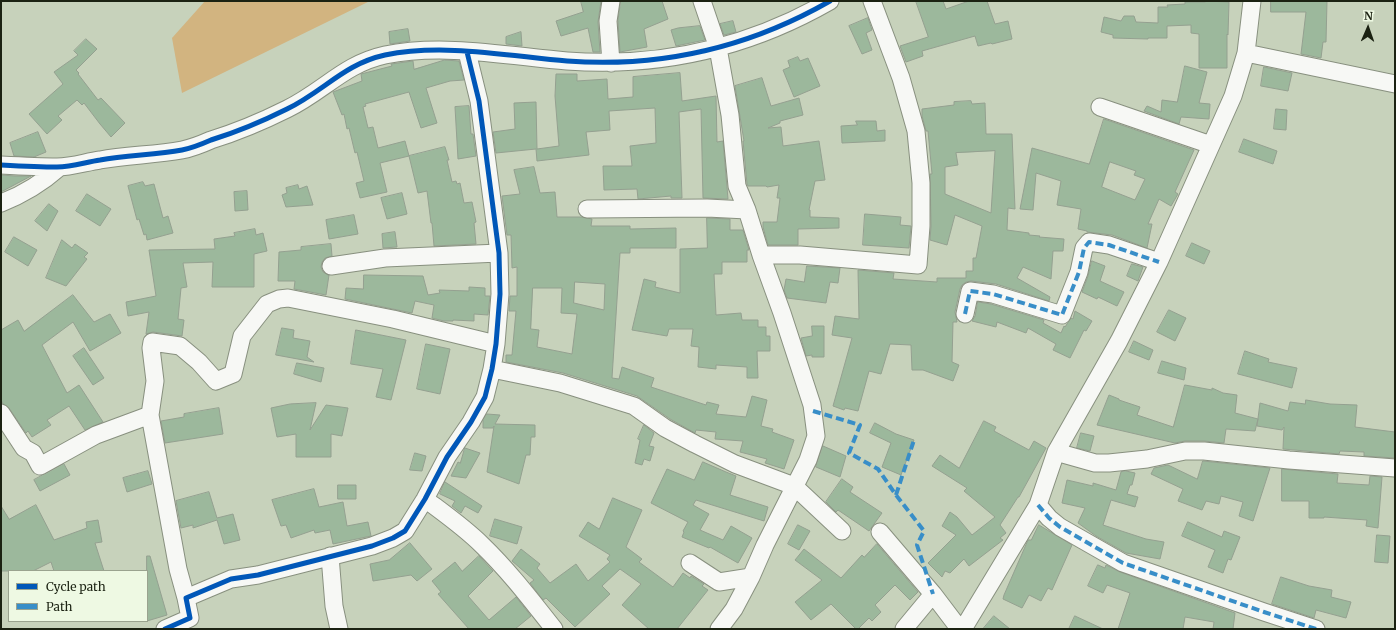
<!DOCTYPE html>
<style>
body{margin:0}
#map{position:relative;width:1396px;height:630px;overflow:hidden;background:#c7d2bb;font-family:Merriweather,serif}
canvas{display:block}
.frame{position:absolute;inset:0;border:2px solid #1b2212;pointer-events:none}
.legend{position:absolute;left:8px;top:570px;width:140px;height:52px;box-sizing:border-box;background:#eef9e3;border:1px solid #9aa38f;margin:0;padding:5px 7px;list-style:none;font-size:12px;color:#1b2212}
.legend li{display:flex;align-items:center;gap:8px;height:20px}
.legend b{width:20px;border:1px solid #9aa38f}
.north{position:absolute;left:1348px;top:8px;width:40px;height:40px;-webkit-text-stroke:3px #eef9e3;paint-order:stroke;rotate:2deg;font-size:11px;font-weight:700;line-height:16px;text-align:center;color:#1b2212}
.north::after{content:'';display:block;margin:auto;width:14px;height:18px;background:#1b2212;clip-path:polygon(50% 0,100% 100%,50% 72%,0 100%)}
</style>
<div id="map">
<canvas width="1396" height="630"></canvas>
<div class="frame"></div>
<ul class="legend">
<li><b style="height:5px;background:#0057b8"></b>Cycle path</li>
<li><b style="height:5px;background:#388ec8"></b>Path</li>
</ul>
<div class="north">N</div>
</div>
<script>
const ctx = document.querySelector('canvas').getContext('2d');
ctx.lineJoin = 'round';
function fill(path, color) { ctx.fillStyle = color; ctx.fill(path, 'evenodd'); }
function stroke(path, color, width, dash) { ctx.strokeStyle = color; ctx.lineWidth = width; ctx.lineCap = dash ? 'butt' : 'round'; ctx.setLineDash(dash || []); ctx.stroke(path); }
fill(new Path2D(`
 M205,1H370L182,93L172,38Z`), '#d2b480');
const building = new Path2D(`
 M581,1H601L598,22L600,52H593L588,28L561,36L556,21L583,12Z
 M621,1H662L668,19L644,29L647,47L620,52L618,21Z
 M916,1H943L946,9L969,1H987L995,24L1008,21L1012,39L992,44L991,43L978,46L975,36L922,51L923,56L906,62L900,46L928,37Z
 M1205,1L1229,2L1228,35L1227,34V68H1199V34L1191,33V25L1167,26V38H1148V39L1113,38V35L1101,32L1104,17L1121,21L1124,16H1134L1136,22L1158,23V7H1168L1167,5L1185,4V2H1205Z
 M1271,1H1327L1326,42H1323L1321,58L1301,54L1306,12H1271Z
 M868,18L872,30L866,33L872,50L862,54L849,26Z
 M733,21L736,32L724,35L720,24Z
 M700,26L705,40L676,46L671,30L678,28Z
 M408,29L410,41L390,44L389,32Z
 M521,32L522,46L506,44V37Z
 M86,39L97,49L76,70L79,73L78,74L98,100L101,98L125,123L111,137L100,124L84,103L82,105L77,100L58,116L62,120L47,134L29,114L63,84L54,72L78,55L74,51Z
 M798,57L800,61L808,58L820,86L794,97L783,70L790,67L788,61Z
 M445,60L459,61L464,80L450,81L426,88L437,123L421,128L409,92L365,104L366,106L363,107L368,128L373,127L378,148L405,141L409,156L380,163L387,192L360,198L356,183L364,181L357,152L355,153L349,128L347,129L344,114L342,115L333,92L362,81L361,74L392,66L391,64L413,61L414,69Z
 M1185,66L1207,72L1199,103L1210,104L1209,119L1181,117L1179,124L1144,111L1147,106L1161,112L1162,100L1177,102Z
 M1264,67L1292,73L1288,91L1261,86Z
 M680,73L682,101L716,96L717,142L723,141L728,199L703,198L701,109L679,112L682,198H671V196L638,199L637,189L604,190L603,166H632L630,146L656,143L655,108L609,111L610,130L586,132L589,155L537,161L536,149L496,153L493,132L515,129L514,103L536,102L537,149L559,146L555,96L556,74H577V81L607,79L608,99L633,97V77Z
 M762,78L771,106L799,98L803,115L780,121V123L768,128L781,127L783,146L819,141L825,180L815,181L809,210H810V217L839,218V228L798,229V245H768L763,227V222H777L780,198H777L779,185L767,187L766,186H748L747,184L743,141H744L735,86Z
 M971,101L972,104L985,103L986,134H1012L1015,209L1008,208L1007,230L1029,233V235L1040,236L1039,237L1064,239L1063,251H1053L1051,279L1023,267L1017,278L1050,297L1049,301L996,284L971,281L966,282L962,285L960,289L955,312L957,322H953L952,362L959,365L953,381L923,370H912L911,345L890,344L881,374L869,371L858,411L845,408L844,410L833,406L852,338L832,335L835,316L859,319L858,270L894,273L893,279L937,282V278H966V271H973V258H976L982,226L955,215L947,245L930,240L931,226L930,174H932L928,131H926L922,116V109L954,105V102ZM995,151L991,213L945,194V167L958,165L956,153Z
 M469,106L471,134H473L476,156L458,159L455,107Z
 M1276,109L1287,110L1286,130L1274,129Z
 M1104,119L1194,150L1175,192L1178,194L1171,206L1159,199L1148,224H1152L1147,248L1112,235L1087,232V231L1078,229L1081,209L1057,205L1061,181L1036,173L1033,210L1020,209L1032,148L1089,164ZM1110,162L1136,171L1134,175L1145,179L1135,200L1102,187Z
 M856,121H876L877,131L885,130V141L842,143L841,126L857,125Z
 M38,132L46,152L34,157L14,156L10,143Z
 M1244,139L1277,151L1273,164L1239,152Z
 M445,147L449,160H447L452,182L456,181L457,184L460,183L464,203L472,202L476,222L474,223L476,244L434,246L432,223H431L427,191L418,193L409,156Z
 M534,167L540,193L555,192L557,217H582L592,219L591,226H630V229L676,228V248H630V253H620L612,378L619,379L622,367L654,378L651,387L706,405L707,402L719,405L716,414L746,417L752,396L767,400L761,426L773,429L772,432L794,440L784,469L765,463L767,459L740,452L743,441L715,439L716,432L696,430L695,433L670,419L637,396L563,373L506,362V355H512L516,311H509L510,296H517V267L512,268L511,235H507L502,196L520,194L514,170ZM575,282L605,284L604,310L574,303ZM533,288H562L561,313L577,314L572,354L537,347L539,330L531,329Z
 M1,175L15,176H31L1,192Z
 M143,182L145,186L154,184L163,218L168,216L173,233L147,240L146,234L144,235L139,219L137,220L128,186Z
 M298,185L299,189L307,186L313,205L286,207L282,195L287,193L286,188Z
 M247,191L248,210L235,211L234,192Z
 M402,193L407,214L387,219L381,198Z
 M87,194L111,209L100,226L76,211Z
 M49,204L58,211L47,231L35,221Z
 M865,214L901,217L900,225L911,226L909,248L863,245Z
 M354,215L358,234L329,239L326,220Z
 M707,218L730,219V230H743L749,250H747V262H722V274H714L716,315L741,313L742,320H758V327H766V336H770V351H757L758,378H747V367L716,365V369L698,367L699,347L691,346L693,329H669L667,336L632,330L644,279L656,282L655,287L680,293V249L707,248Z
 M255,229L256,235L263,233L267,251L254,254V287H212L213,262L183,263L187,287L181,288L178,319L184,320L182,336L153,332L146,334L149,312L128,316L126,302L156,296L149,250L215,249L214,239L235,236L234,233Z
 M395,232L397,247L383,248L382,234Z
 M14,237L37,250L28,266L5,252Z
 M62,240L72,248L75,244L88,253L84,257L87,259L66,286L46,278Z
 M1192,243L1210,251L1204,264L1186,256Z
 M331,244L332,256L325,258L322,262L321,267L323,272L329,275L326,295L294,289L295,281H278L279,252L301,250V247Z
 M1092,261L1105,266L1100,281L1124,292L1117,306L1098,297L1097,299L1082,292L1088,276Z
 M1132,264L1143,267L1138,281L1127,276Z
 M807,266L840,268L838,283L830,282L826,303L787,298L784,290L786,279L804,282Z
 M364,275L423,276L428,295L440,293L439,290L469,291V287L485,288V296H490L488,315L474,314V321L453,320V321H444L432,318L434,305L415,301L412,313L345,299L346,288L363,289Z
 M73,295L94,322L110,314L121,333L90,351L73,322L42,345L67,393L79,385L103,422L85,430L69,406L47,420L51,425L32,437L28,431L26,433L9,408L3,404L1,400V330L18,320L24,331Z
 M978,302L991,304L1044,320L1043,323L1061,333L1064,326L1065,327L1071,318L1073,319L1075,311L1092,321L1086,331L1084,330L1070,358L1053,350L1056,344L1028,328L1026,333L997,322L996,327L972,321L975,316Z
 M1169,310L1186,318L1175,341L1157,332Z
 M812,326H824V357H812V355L806,356L801,338L812,336Z
 M282,328L294,330L293,338L310,341L307,357L314,362L276,355Z
 M356,330L406,340L391,400L376,397L383,369L351,364Z
 M1134,341L1153,350L1149,360L1129,352Z
 M426,344L450,349L440,394L417,389Z
 M84,348L104,378L93,385L73,356Z
 M1245,351L1269,359L1268,362L1297,368L1292,388L1238,374Z
 M1162,361L1186,368L1184,380L1158,373Z
 M297,363L324,368L321,382L294,374Z
 M1185,385L1212,390V388L1223,393L1237,395L1235,413L1258,419L1255,431L1226,429L1224,443L1204,441H1185L1175,443L1097,425L1109,395L1119,399V400L1140,407L1137,415L1173,427Z
 M1306,400L1330,404L1357,405L1355,427L1395,432V458L1364,456V452L1340,451L1339,454L1283,449L1284,427L1282,430L1257,426L1260,403L1288,411L1290,402L1305,404Z
 M316,403L310,430L326,405L348,408L342,436L331,434V457H296V434L277,437L271,408L290,404Z
 M219,408L223,434L165,443L161,421L184,417V414Z
 M487,414L500,415L495,424L535,425V437H531L530,455H526L519,484L487,472L494,426L493,428H483V420Z
 M984,421L996,427L994,431L1029,450L1034,441L1046,448L1019,497H1018L1000,525L1006,533L1000,538L1003,540L969,566L964,559L950,573L945,571L942,577L928,563L956,535L942,526L950,512L957,517L972,535L995,517L964,491L967,488L932,466L940,455L959,468Z
 M875,423L896,434L914,440L901,475L882,467L891,443L870,433Z
 M644,425L654,433L649,446L654,447L650,461L644,459L642,465L635,463L640,440L638,439Z
 M1081,433L1094,436L1090,451L1077,448Z
 M823,446L846,456L840,477L816,467Z
 M465,448L480,453L466,478L451,476L458,462L460,463Z
 M415,453L426,456L422,471L410,470Z
 M1203,461L1270,468L1253,521L1239,516L1243,502L1221,496L1219,504L1206,501L1202,510L1178,501L1183,489L1151,474L1154,468L1168,465L1197,479Z
 M703,462L726,472L736,476L730,495L768,507L764,521L696,500L693,505L709,514L700,530L723,540L731,526L752,538L738,563L710,547L709,548L682,537L684,532L683,531L688,522L651,503L667,469L694,480Z
 M64,464L70,475L40,491L34,480Z
 M1282,469L1338,474L1337,483L1369,485L1370,476L1382,477L1378,528L1366,526L1367,520L1324,517V518H1309V501H1282Z
 M148,471L152,484L127,492L123,478Z
 M1126,471L1135,473L1132,485H1130L1127,494L1138,497L1135,507L1111,500L1103,525L1146,539L1164,542L1160,559L1126,553L1096,536L1078,523L1085,508L1062,503L1067,480L1093,486V483L1116,490L1121,472Z
 M842,479L853,487L850,492L882,513L869,531L838,510L836,512L826,502Z
 M445,482L482,506L478,513L465,506L461,513L452,506L455,501L440,494Z
 M338,485H356V499H338Z
 M314,489L319,507L343,502L347,526L368,522L371,536L333,544L330,530L315,533L314,530L291,538L286,525L281,526L272,500Z
 M209,492L217,518L233,514L240,540L224,544L217,520L193,528V525L181,528L176,501Z
 M613,498L642,510L626,547L642,559L639,562L673,587L683,573L690,578L691,576L704,584L702,586L708,590L677,629H649L622,605L641,584L620,569L602,586L610,594L575,627L546,598L543,600L530,583L534,580L512,561L521,549L540,564L537,568L550,583L576,564L588,581L610,562L607,559L610,555L579,536L588,522L599,529Z
 M36,505L54,540L87,528L86,522L98,520L102,542L95,543L104,571H54L51,562L33,571H1V506L9,519Z
 M495,519L522,527L517,544L490,536Z
 M1188,522L1222,537L1224,531L1240,537L1231,560L1228,559L1223,573L1208,567L1215,550L1182,536Z
 M798,525L810,531L799,550L788,544Z
 M1039,525L1072,545L1052,590L1048,588L1041,601L1029,595L1022,608L1003,599L1004,595L1028,540H1031Z
 M1377,535L1390,536L1388,563L1375,562Z
 M410,543L432,569L417,581L411,575L373,581L370,564L389,560Z
 M877,544L918,592L910,600L895,585L875,605L881,612L872,621L869,618L858,629H856L831,604L811,620L795,602L822,580L795,560L804,549L841,578L862,555L864,557Z
 M147,556H150L167,615L147,621Z
 M479,556L493,571L468,596L489,620L516,597L531,616L515,629H469L438,594L441,592L432,581L455,562L462,571Z
 M1098,565L1105,568L1106,565L1120,572L1235,613L1233,629H1213L1214,622L1185,617L1183,629H1118L1130,593L1107,585L1103,593L1088,586Z
 M1281,577L1309,586L1332,590L1331,597L1351,602L1346,618L1316,610L1314,618L1272,604Z
 M994,616L1010,629H983Z
 M1075,616L1103,629H1069Z`);
fill(building, '#9cb89c');
stroke(building, '#94a090', 1);
const street = new Path2D(`
 M611,1L608,21L611,63
 M702,1L718,48L730,115L737,186L747,210L761,255L782,313L812,405L816,436L808,460L765,545L751,577L734,609L719,629
 M1246,53L1395,84
 M1100,107L1211,145
 M1,165C20,166 39,167 57,167C72,167 86,162 100,160C127,155 155,155 182,150C192,148 202,144 211,140C237,132 263,121 287,109C324,91 344,64 385,55C443,43 509,56 567,61C662,68 748,48 830,1
 M1,203C22,195 43,182 60,167
 M587,209L707,208L747,210
 M761,255H800L918,265L921,226V183L916,131L901,78L872,1
 M331,266L385,258L499,253
 M965,314L970,291L993,294L1062,315L1079,272L1084,248L1089,242L1109,245L1159,262
 M492,369L560,383L634,406L665,428L695,444L735,464L794,486L842,531
 M1,413L24,448L33,453L40,466L96,435L150,415
 M1056,452L1095,463H1109L1147,459L1185,451H1204L1289,460L1395,468
 M425,499C445,514 465,528 482,545C509,571 531,600 554,629
 M1038,505L1049,518L1060,527L1123,563L1264,612L1316,629
 M880,532L933,594
 M330,556L334,606L339,629
 M690,563L719,582L751,577
 M186,598L178,569L150,415L155,381L151,348L152,342L180,346L199,362L216,381L233,374L242,336L267,304L279,299L288,298L393,319L496,344
 M165,629L190,618L186,598L231,579L258,575L372,546L393,538L405,531L425,499L447,457L471,422L485,397L492,369L496,344L500,294L499,253L479,101L467,52
 M904,629L933,594L955,623L958,629
 M963,629L1038,505L1056,452L1119,341L1159,262L1233,96L1246,53L1252,1`);
stroke(street, '#88907f', 19);
stroke(street, '#f7f8f5', 17);
stroke(new Path2D(`
 M965,314L970,291L993,294L1062,315L1079,272L1084,248L1089,242L1109,245L1159,262
 M813,411L860,425L849,453L878,469L896,495L924,531L917,545L933,594
 M896,495L914,440
 M1038,505L1049,518L1060,527L1123,563L1264,612L1316,629`), '#388ec8', 4, [8, 4]);
stroke(new Path2D(`
 M1,165C20,166 39,167 57,167C72,167 86,162 100,160C127,155 155,155 182,150C192,148 202,144 211,140C237,132 263,121 287,109C324,91 344,64 385,55C443,43 509,56 567,61C662,68 748,48 830,1
 M165,629L190,618L186,598L231,579L258,575L372,546L393,538L405,531L425,499L447,457L471,422L485,397L492,369L496,344L500,294L499,253L479,101L467,52`), '#0057b8', 5);
</script>
